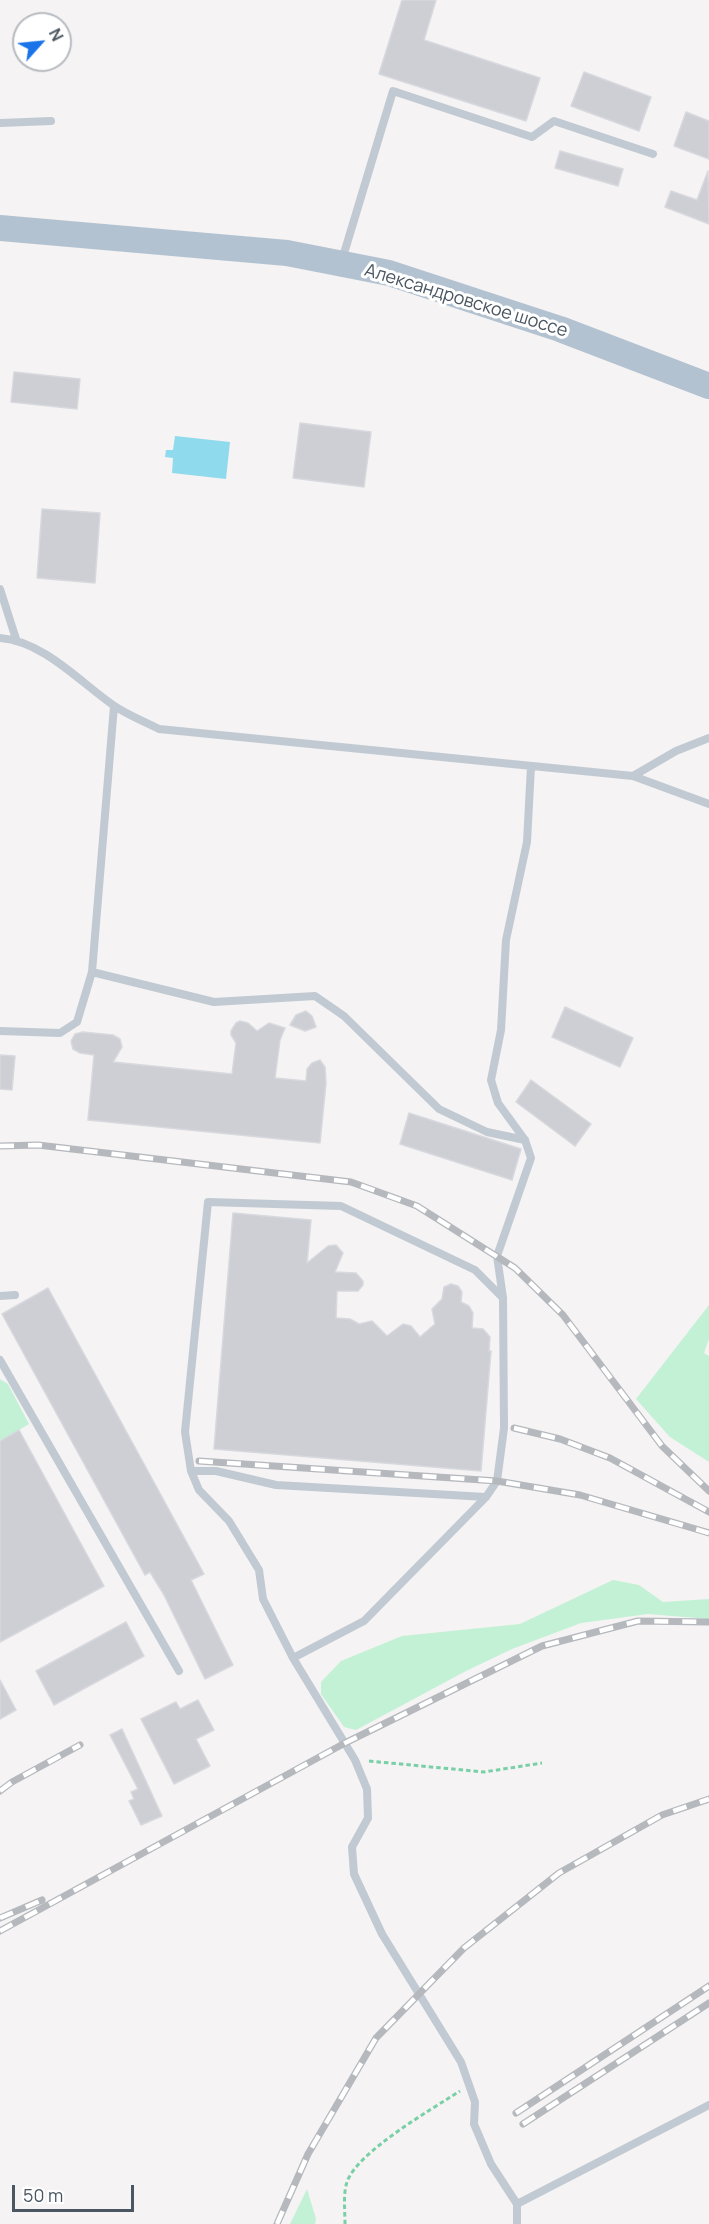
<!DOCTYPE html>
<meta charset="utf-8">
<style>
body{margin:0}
#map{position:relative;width:709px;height:2224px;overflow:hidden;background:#f5f3f3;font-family:Manrope,sans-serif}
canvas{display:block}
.north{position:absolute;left:12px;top:12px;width:60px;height:60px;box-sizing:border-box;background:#fff;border:2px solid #b7bbc0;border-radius:50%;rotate:63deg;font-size:16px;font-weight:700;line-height:24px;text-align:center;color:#4a5661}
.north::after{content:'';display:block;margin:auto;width:21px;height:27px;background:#1a73e8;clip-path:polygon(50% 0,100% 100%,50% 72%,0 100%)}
.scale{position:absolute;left:12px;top:2185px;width:122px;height:27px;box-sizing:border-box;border:3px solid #4a5661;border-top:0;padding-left:8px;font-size:18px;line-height:21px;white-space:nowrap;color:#4a5661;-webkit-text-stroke:4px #fff;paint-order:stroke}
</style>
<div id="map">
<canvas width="709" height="2224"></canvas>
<div class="north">N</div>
<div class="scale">50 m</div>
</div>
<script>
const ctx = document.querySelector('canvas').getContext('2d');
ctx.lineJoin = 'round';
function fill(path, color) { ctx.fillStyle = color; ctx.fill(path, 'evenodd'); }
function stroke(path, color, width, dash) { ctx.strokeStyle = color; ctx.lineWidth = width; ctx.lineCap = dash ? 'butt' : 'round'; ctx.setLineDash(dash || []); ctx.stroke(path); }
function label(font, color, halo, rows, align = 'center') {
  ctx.font = font + ' Manrope,sans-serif'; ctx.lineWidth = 6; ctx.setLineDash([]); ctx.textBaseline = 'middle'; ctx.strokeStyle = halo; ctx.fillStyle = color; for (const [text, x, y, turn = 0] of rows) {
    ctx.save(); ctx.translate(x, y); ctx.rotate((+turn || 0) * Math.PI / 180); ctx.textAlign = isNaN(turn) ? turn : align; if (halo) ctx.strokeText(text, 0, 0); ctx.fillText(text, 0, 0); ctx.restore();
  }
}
fill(new Path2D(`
 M709,1305V1339L704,1353L709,1356V1462L670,1437L636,1399Z
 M0,1379L8,1384L29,1424L0,1441Z
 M613,1580L639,1585L663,1602L709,1599V1619L648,1614L581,1623L512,1649L466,1671L356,1730L344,1727L321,1694V1682L341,1661L402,1636L520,1624Z
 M307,2189L316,2219L315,2224H290Z`), '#c3f1d5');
fill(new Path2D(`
 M175,436L230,442L226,479L172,473L173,458L165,457L166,450H173Z`), '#90daee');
const building = new Path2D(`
 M402,0H436L424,40L540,78L526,121L379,74Z
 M584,72L651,97L639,131L571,106Z
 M686,112L709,121V159L674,146Z
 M560,151L623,169L618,186L555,168Z
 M708,171L709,224L665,207L671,191L697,200Z
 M14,372L80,379L77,409L11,402Z
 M300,423L371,432L364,487L293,478Z
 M42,509L100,513L95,583L37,578Z
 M565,1007L633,1038L620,1067L552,1037Z
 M306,1011L312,1016L316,1027L305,1031L290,1025L296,1015Z
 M240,1021L248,1023L257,1031L269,1023L285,1028L280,1040L275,1078L306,1081L307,1069L312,1063L320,1060L325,1067L326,1083L320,1143L88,1120L94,1055L80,1053L73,1049L71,1041L75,1034L83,1032L113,1035L120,1039L122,1047L113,1062L232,1074L236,1043L231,1035V1031L236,1023Z
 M0,1055L15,1056L12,1090L0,1089Z
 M531,1080L591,1124L575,1146L516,1102Z
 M409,1113L521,1149L512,1180L400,1144Z
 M233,1213L311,1220L307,1263L328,1246L336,1245L343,1253L335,1272L356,1273L363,1281V1285L358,1291H337L336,1318L350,1319L359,1324L372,1321L387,1336L403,1324L411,1326L420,1337L435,1324L432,1309L442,1299L444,1287L451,1284L458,1286L462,1292L461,1302L469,1306L473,1313L472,1328L483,1329L490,1337L489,1351H491L481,1471L214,1449Z
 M48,1288L204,1574L191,1580L233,1665L205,1679L164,1595L150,1572L145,1575L2,1314Z
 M19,1430L104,1586L0,1642V1441Z
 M126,1622L144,1656L54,1705L36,1671Z
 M0,1680L16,1710L0,1719Z
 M198,1700L214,1730L196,1739L210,1766L174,1784L141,1719L176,1702L180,1709Z
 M122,1729L162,1816L141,1825L129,1801L134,1799L131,1792L138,1789L110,1735Z`);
fill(building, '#cdcfd5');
stroke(building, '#d7d9de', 1.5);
stroke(new Path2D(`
 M369,1761L484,1772L542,1763
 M345,2224C345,2211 343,2193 347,2182C357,2152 432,2109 460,2091`), '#7ad0a6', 3, [4.5, 3]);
stroke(new Path2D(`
 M0,123L51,121
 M342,260L393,91L532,137L554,121L653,154
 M0,589L16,639
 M0,638C43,641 80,682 113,705C127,715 144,721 159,729L633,776L709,804
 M114,706L92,972L214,1002L315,996L344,1016L439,1109L487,1132L525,1140
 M633,776L676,751L709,738
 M0,1031L60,1033L77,1022L92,972
 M0,1296L15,1295
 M503,1298L475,1270L341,1206L208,1202L185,1432L191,1471L199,1490L229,1521L259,1570L263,1599L293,1658L355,1760L367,1789L368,1818L352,1847L354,1874L382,1934L461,2062L475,2102L474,2124L491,2164L517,2204V2224
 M0,1360L179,1671
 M191,1471H216L276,1485L486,1497
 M293,1658L364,1621L486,1497L497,1481L504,1428L503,1298L497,1256L531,1158L525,1140L498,1103L491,1080L501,1030L506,940L527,842L531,766
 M517,2204L709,2105`), '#c1cad2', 8);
stroke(new Path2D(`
 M0,228L287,253L389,273L560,329L709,386`), '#b3c2d1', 26);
const rail = new Path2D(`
 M0,1146L38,1145L351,1182L417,1206L515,1268L563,1315L662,1446L709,1491
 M514,1428L560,1439L610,1458L709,1512
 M199,1461L497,1481L580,1495L709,1533
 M0,1791L12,1782L80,1745
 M0,1918L42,1900
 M0,1931L345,1743L542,1646L638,1621L709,1622
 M516,2113L709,1986
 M523,2124L709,2003
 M277,2224L308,2154L376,2038L464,1948L559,1873L662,1815L709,1799`);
stroke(rail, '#b5b8bd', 7);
stroke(rail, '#fff', 4.5, [14]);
label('18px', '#4a5661', '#fff', [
 ["Александровское шоссе",466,301,17]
]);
</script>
